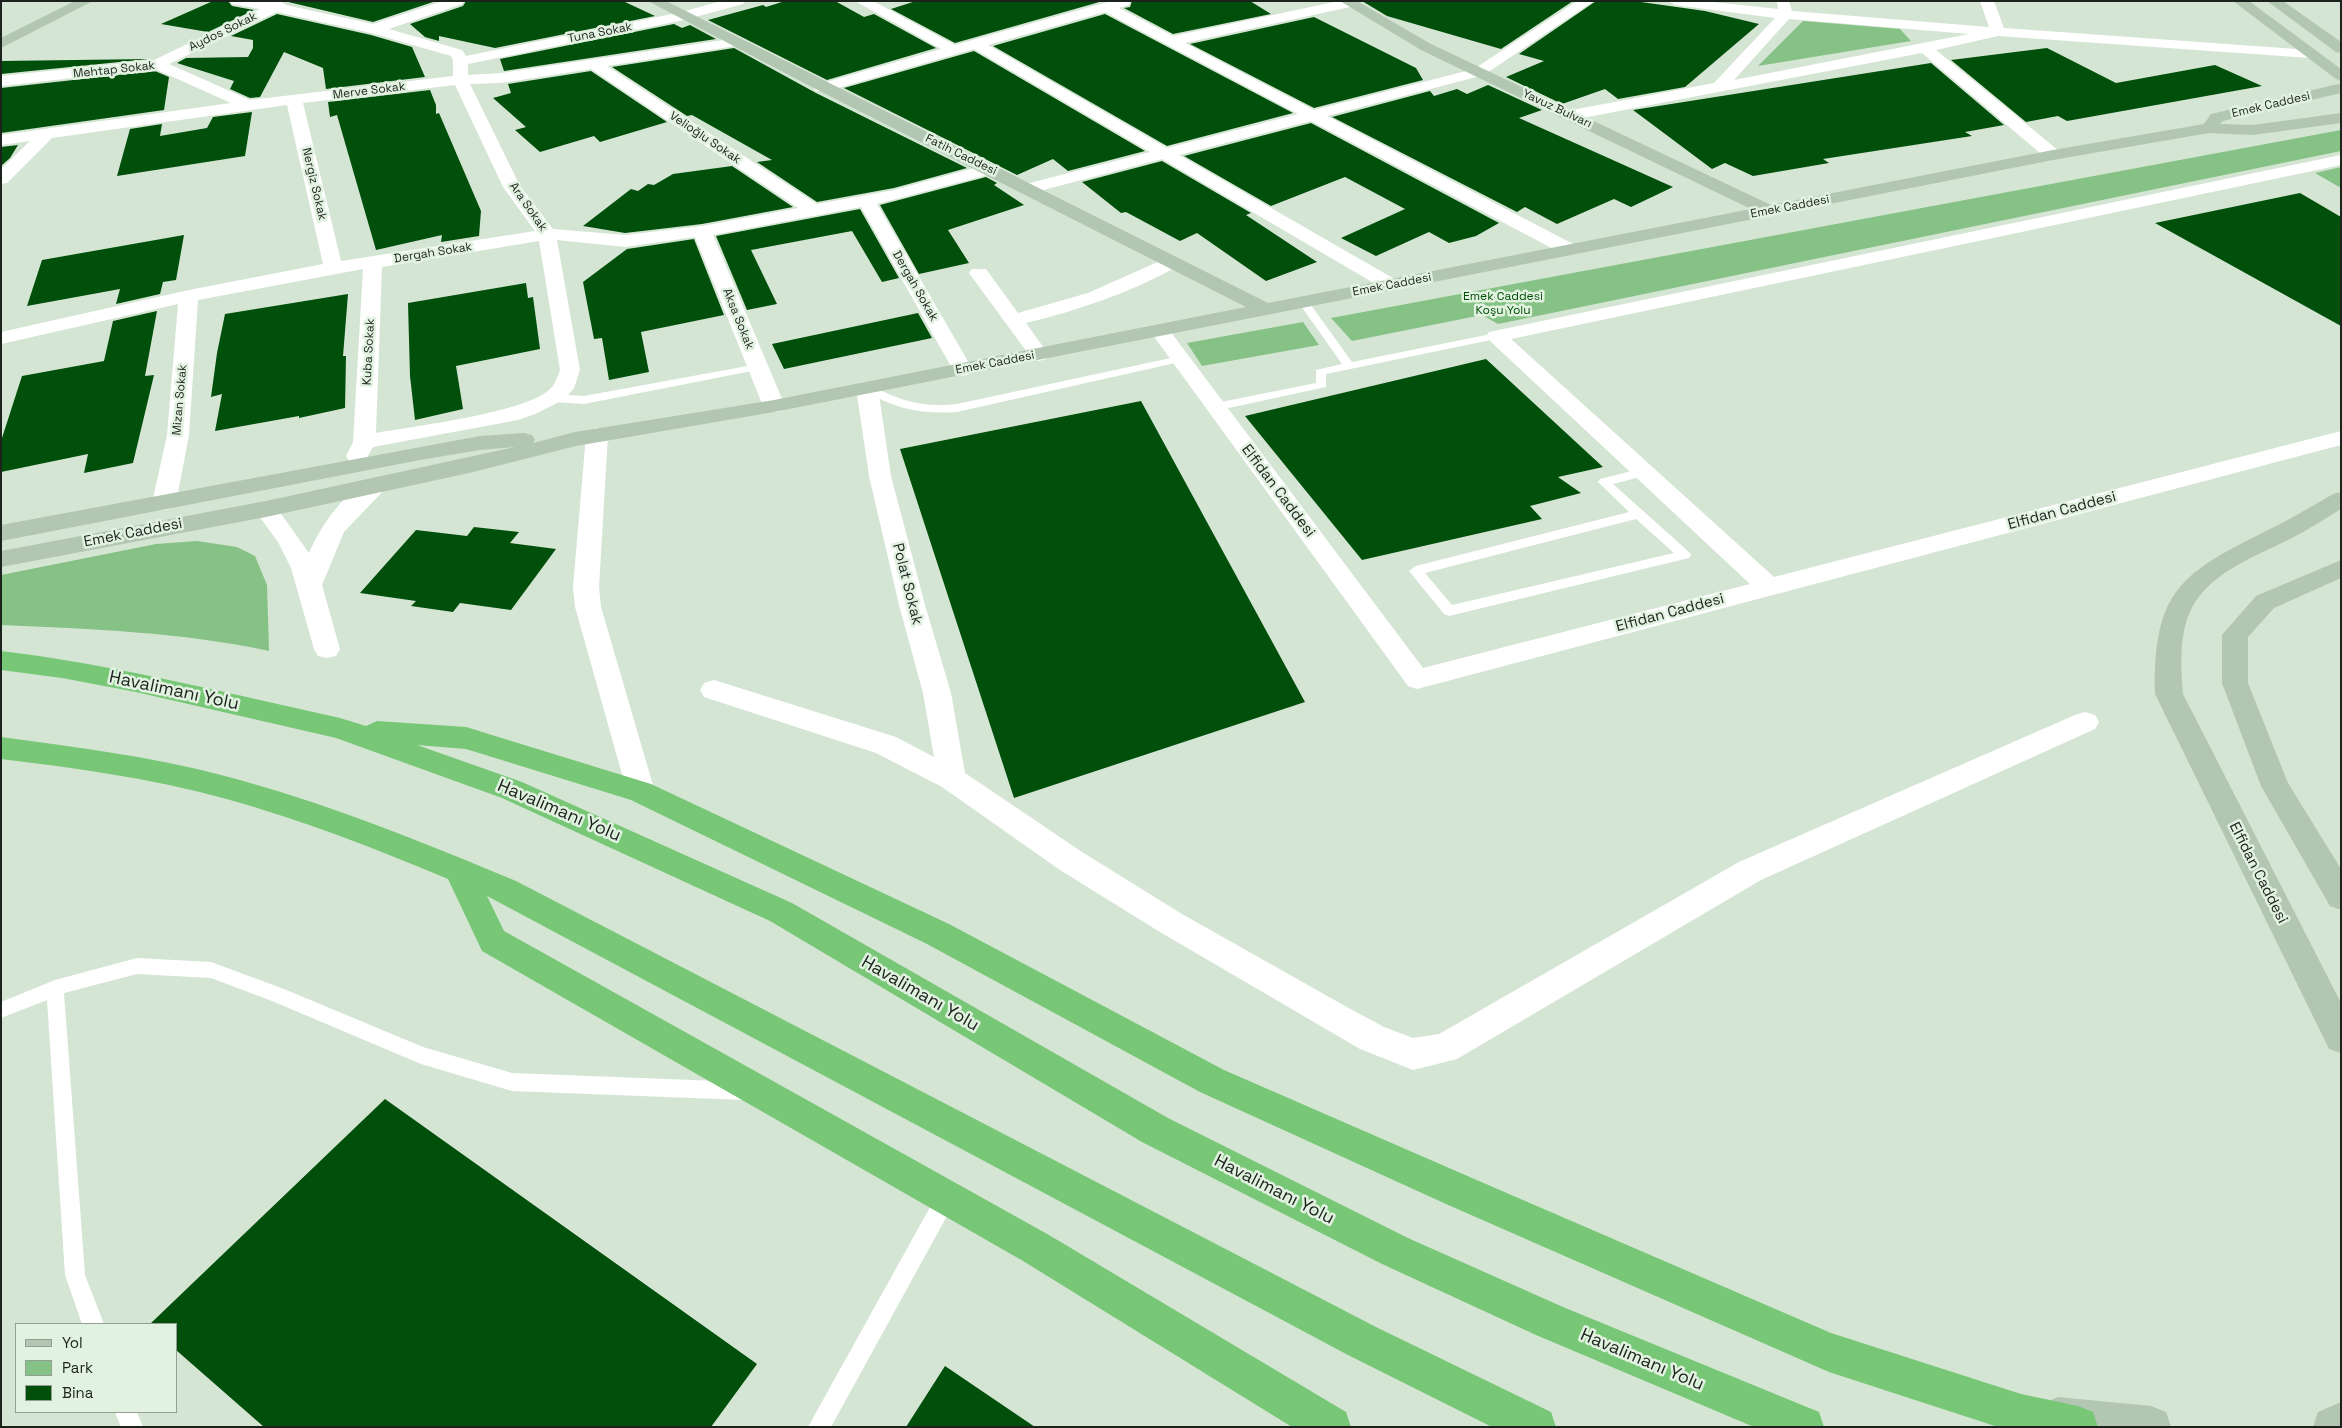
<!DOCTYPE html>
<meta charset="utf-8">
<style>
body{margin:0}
#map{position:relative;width:2342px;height:1428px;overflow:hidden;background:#d5e5d4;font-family:"Space Grotesk",sans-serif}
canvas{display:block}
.frame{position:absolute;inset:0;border:2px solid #1c221c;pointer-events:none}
.legend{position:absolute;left:15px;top:1323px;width:162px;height:90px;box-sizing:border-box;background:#e2f2e1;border:1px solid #939f92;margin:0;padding:6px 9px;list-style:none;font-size:15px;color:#1c221c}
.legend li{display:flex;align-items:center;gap:10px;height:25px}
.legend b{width:25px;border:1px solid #939f92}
</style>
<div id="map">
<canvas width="2342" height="1428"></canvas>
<div class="frame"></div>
<ul class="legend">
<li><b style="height:6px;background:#b2c6b2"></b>Yol</li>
<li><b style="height:14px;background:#86c285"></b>Park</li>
<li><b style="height:14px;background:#004f0a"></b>Bina</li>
</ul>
</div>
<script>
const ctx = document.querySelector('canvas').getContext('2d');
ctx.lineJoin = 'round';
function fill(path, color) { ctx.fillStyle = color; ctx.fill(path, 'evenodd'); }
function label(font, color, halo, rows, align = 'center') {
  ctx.font = font + ' "Space Grotesk",sans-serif'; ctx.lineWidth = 5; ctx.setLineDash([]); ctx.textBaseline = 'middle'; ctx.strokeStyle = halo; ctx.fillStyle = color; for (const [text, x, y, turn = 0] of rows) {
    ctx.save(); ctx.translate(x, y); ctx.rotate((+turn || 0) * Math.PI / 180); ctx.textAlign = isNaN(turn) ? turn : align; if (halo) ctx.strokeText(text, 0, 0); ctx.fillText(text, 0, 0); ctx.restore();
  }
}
fill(new Path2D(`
 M1803,21L1900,29L1911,41L1758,66Z
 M2341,130V151L1498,324L1482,315L1352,341L1331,318Z
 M2341,167V188L2315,173Z
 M1303,322L1319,345L1202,366L1187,343Z
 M197,541L237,547L255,556L267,585L269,651C181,632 91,629 1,625V575L156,544Z`), '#86c285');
fill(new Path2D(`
 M213,1H228L232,6L254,10L208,32L161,24Z
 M284,1H436L373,22Z
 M466,1H623L655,16L495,48L439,36V41L425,37L410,24L463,6Z
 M785,1H835L864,17L874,14L936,48L827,80L708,20L763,5L766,7Z
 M916,1H1103L955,43L891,9Z
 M1132,1H1250L1271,14L1173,34L1124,8L1130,7Z
 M1362,1H1573L1501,49L1387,16Z
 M1596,1H1634L1705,11L1759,24L1685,87L1618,99L1605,89L1562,104L1506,77L1544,61L1519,54Z
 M277,14L371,35L412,47L425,77L326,89L323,68L284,52L260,97L250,98L230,89L234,81L177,63L186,58L248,57L253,48V40L231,36Z
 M1105,14L1293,113L1167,146L993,46Z
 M1314,17L1416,68L1423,80L1314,108L1190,44Z
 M674,24L682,28L690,25L716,39L504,71L500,59Z
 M734,48L816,93L967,168L894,188L817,202L757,162L772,160L692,115L687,116L612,67Z
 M2047,48L2116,83L2215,65L2262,86L2067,121L2058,116L2026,122L1951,60Z
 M974,51L1145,151L1068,171L1053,159L1017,175L844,88Z
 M149,59L1,74V61Z
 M1931,63L2004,125L1965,132L1972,136L1823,159L1829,163L1753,176L1725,163L1712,169L1633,110Z
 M155,71L169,77L164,110L1,133V88Z
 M591,71L667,122L600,142L594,136L540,152L515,130L526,127L493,98L511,93L508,84Z
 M1488,85L1542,110L1519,118L1673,187L1631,207L1614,199L1557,224L1525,207L1517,212L1332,117L1430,91L1434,96L1457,89L1467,94Z
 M430,90L436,105V114L439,113L481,211L479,236L441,242L442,235L376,250L337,115L330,117L328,102Z
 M252,112L245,156L117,176L130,129L162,124L160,136L207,128L213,117Z
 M1311,123L1499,223L1476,236L1449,243L1429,232L1376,256L1341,238L1405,209L1345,177L1271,206L1184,156Z
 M18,145L10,158L1,166V147Z
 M1162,161L1251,213L1246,215L1317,262L1266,281L1197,233L1180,241L1126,212L1121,213L1082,182Z
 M732,166L793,207L702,224L625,233L583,226L631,189L638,191L648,184L654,185L673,174Z
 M986,177L997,183L994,185L1024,205L948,230L969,263L919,274L880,205Z
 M2300,193L2341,217V326L2155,223Z
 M860,209L899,278L882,282L852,231L751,250L777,304L747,310L716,236Z
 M184,235L176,280L163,282L160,294L116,304L120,289L27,306L42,260Z
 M694,239L724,315L641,332L649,372L609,380L602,338L594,339L583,282L627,249Z
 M526,283L528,298L533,297L540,349L456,366L463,409L415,420L410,376L408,303Z
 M348,294L343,356H346L345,408L299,418V416L215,431L222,394L211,397L217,353L225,314Z
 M157,311L145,376L154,375L133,463L84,473L88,454L1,472V441L22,376L104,361L113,321Z
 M918,313L932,338L784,369L772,344Z
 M1486,359L1603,467L1558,477L1581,493L1530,506L1542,519L1362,560L1245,416Z
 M1141,401L1305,702L1014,798L900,449Z
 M474,527L519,532L510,543L556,549L511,610L460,603L453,612L411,606L416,601L360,593L416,530L467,536Z
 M385,1099L757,1364L711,1427H264L176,1350V1324H150Z
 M945,1366L1035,1427H906Z`), '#004f0a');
fill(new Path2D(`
 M1304,300L1308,301L1352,362L1496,333L1502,336L1496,339L1326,374V387L1215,411L1211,410V404L1316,383V370L1342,364L1299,303Z
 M1180,356L1184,357V361L957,412C928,414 904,411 878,398C872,395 865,393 861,388L867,385L871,386C903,401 921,408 957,404Z
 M758,364L762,365V369L584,404L552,402L546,398L552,394L584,396Z
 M1644,468L1650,472L1648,475L1613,484L1689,552L1691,555L1689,558L1449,616L1444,614L1409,571L1416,566L1629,512L1598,482L1600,479ZM1636,519L1674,553L1452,605L1425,573Z
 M137,958L211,962L284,989L423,1047L512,1073L744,1082L751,1085L753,1091L751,1097L744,1100L512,1091L421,1064L272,1001L211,978L137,974L64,993L85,1275L104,1324H82L65,1275L47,1000L1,1018V1002L55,980Z
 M946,1188L953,1191L956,1198L953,1205L831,1427H808L939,1191Z
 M115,1412H137L143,1427H121Z`), '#fff');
fill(new Path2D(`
 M230,1H281L286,5L373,24L443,1H464L462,4L389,29L462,50L466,56L682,12L721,1H745L743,4L684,20L468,64V75L501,73L737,38L742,39L744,42L742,45L607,66L817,204L894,190L989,164L995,165L998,169L995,173L877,204L973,370L970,374L963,376L956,374L953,370L861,207L713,235L785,406L782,411L774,412L766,411L763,406L695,237L625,247L557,240L580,370L574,388L565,399L535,414L518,420L373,447L365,461L357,463L349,461L346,456L353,442L363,269L198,300L189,435L176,503L172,508L164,510L156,508L152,503L167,435L178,304L1,344V332L189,290L323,264L287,105L52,138L7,183L1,184V169L30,141L1,145V135L231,103L155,69L1,86V76L154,60L260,9L232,4ZM277,12L371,33L451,56L453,61V76L250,100L169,64ZM591,69L798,208L702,226L625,235L553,229L520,186L470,84L501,83ZM455,85L503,187L535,231L341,261L303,103ZM539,241L560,370C557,378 555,385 549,390C523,413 415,426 376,433L382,267Z
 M855,1H873L955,45L1111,1H1130L1129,5L1119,8L1173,36L1339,1H1356L1355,6L1350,7L1185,43L1314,110L1474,69L1577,1H1594L1484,75L1327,116L1577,246L1579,250L1577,254H1563L1311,121L1179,155L1398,281L1401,285L1398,289H1384L1162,159L1028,194L1022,193L1019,189L1022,185L1150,152L974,49L828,91H816L814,88L816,85L941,49ZM1105,12L1298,114L1167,148L988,45Z
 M1668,1H1704L1778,9L1777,1H1789L1792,11L1989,27L1980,1H1994L2004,28L2310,50L2317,54L2310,58L1998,36L1936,50L2059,151L2061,155L2059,159H2047L1922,53L1572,120L1566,118L1564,115L1566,112L1572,110L1714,83L1775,18L1675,5ZM1789,19L1969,34L1734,80Z
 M2341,155V165L1511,339L1774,577L2341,431V445L1417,689L1408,686L1150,331L1153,327L1160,325L1167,327L1423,668L1750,584L1489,340L1486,336L1489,332Z
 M1171,256L1178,258L1180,262L1178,266C1130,293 1079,310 1026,323L1049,355L1046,359L1039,361L1032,359L969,273L972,269H986L1018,313L1088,293Z
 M867,382L875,383L878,388L891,476L925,605L951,693L965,773L1082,852L1182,914L1345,1006L1384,1027L1413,1038L1439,1034L1739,862L2075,715L2085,712L2095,715L2099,722L2095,729L1761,880L1457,1059L1413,1070L1360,1049L1160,932L1060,870L942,787L876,753L704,697L700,690L704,683L714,680L896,737L934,757L923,693L899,605L869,476L856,388L859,383Z
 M597,428L605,430L608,435L599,587L601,607L655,792L651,800L641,803L631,800L627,792L575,607L573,587L586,435L589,430Z
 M376,479L384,481L388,486L344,532L322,585L340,649L336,656L327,658L318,656L314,649L291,568L278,542L254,509L258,504L266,501L274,504L309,553C320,527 347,486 376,479Z`), '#fff');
fill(new Path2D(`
 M75,1H93L1,48V38Z
 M648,1H666L1268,303L1751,209L1421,50L1340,1H1357L1431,44L1771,205L2053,150L2204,124L2211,114L2338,84L2341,85V93L2223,121L2220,124L2253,125L2341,113V123L2253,135L2209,133L2053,160L774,412L576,446L469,473L266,517L1,567V551L266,501L515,447L480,450L420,460L1,541V525L480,436L524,433L532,435L535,440L533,443L575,432L774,400L1246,307L802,82Z
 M2233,1H2249L2341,69V81L2336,79Z
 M2267,1H2283L2341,42V53L2336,52Z
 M2341,492V509C2323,520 2306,531 2288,540C2252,558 2206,574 2189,614C2179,639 2181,668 2183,694L2341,1003V1053L2329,1049L2155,694C2153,589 2182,573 2270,529C2291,519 2312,506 2333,494Z
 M2341,560V578L2274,608L2248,637V683L2288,783L2341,869V910L2330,906L2261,786L2222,683V635L2256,596Z
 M2058,1397L2151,1406L2166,1412L2171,1427H2042L2038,1417L2044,1403Z
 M2341,1402V1427H2313L2318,1412Z`), '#b2c6b2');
fill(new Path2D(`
 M1,651C116,665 227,693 340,718L366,726L377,721L466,727L651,784L949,924L1224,1070L1472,1178L1831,1333L2021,1394L2078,1406L2093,1412L2098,1427H1998L1829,1372L1446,1204L1200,1092L927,944L631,800L466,749L417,745L522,782L792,903L1168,1118L1408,1238L1563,1307L1819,1412L1824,1427H1754L1536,1335L1382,1264L1142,1142L770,921L502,798L336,738L136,692L62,678L1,670Z
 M1,737C75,747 149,756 221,775C322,801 420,841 516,881L1376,1327L1551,1412L1556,1427H1492L1348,1355L487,896L504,931L1049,1235L1346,1412L1351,1427H1292L1023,1261L482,951L448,879C374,848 300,819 223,798C150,778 75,768 1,759Z`), '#77c777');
label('12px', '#1c221c', '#e2f2e1', [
 ["Aydos Sokak",223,32,-26],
 ["Tuna Sokak",600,33,-11],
 ["Mehtap Sokak",114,70,-6],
 ["Merve Sokak",369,91,-7],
 ["Emek Caddesi",2271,105,-13],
 ["Yavuz Bulvarı",1557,109,25],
 ["Velioğlu Sokak",705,138,34],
 ["Fatih Caddesi",961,155,26],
 ["Nergiz Sokak",314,184,77],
 ["Ara Sokak",528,207,55],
 ["Emek Caddesi",1790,207,-11],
 ["Dergah Sokak",433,253,-9],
 ["Emek Caddesi",1392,285,-11],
 ["Dergah Sokak",915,286,60],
 ["Aksa Sokak",738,319,68],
 ["Kuba Sokak",369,352,-87],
 ["Emek Caddesi",995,363,-11],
 ["Mizan Sokak",180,400,-85]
]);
label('12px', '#004f09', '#e2f2e1', [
 ["Emek Caddesi",1503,297],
 ["Koşu Yolu",1503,311]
]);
label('15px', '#1c221c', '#e2f2e1', [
 ["Elfidan Caddesi",1278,491,53],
 ["Elfidan Caddesi",2062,511,-15],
 ["Emek Caddesi",133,533,-11],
 ["Polat Sokak",907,584,76],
 ["Elfidan Caddesi",1670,613,-15],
 ["Elfidan Caddesi",2258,873,63]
]);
label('18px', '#1c221c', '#e2f2e1', [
 ["Havalimanı Yolu",174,691,12],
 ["Havalimanı Yolu",559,811,23],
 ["Havalimanı Yolu",920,994,30],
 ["Havalimanı Yolu",1274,1190,27],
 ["Havalimanı Yolu",1642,1360,23]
]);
</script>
